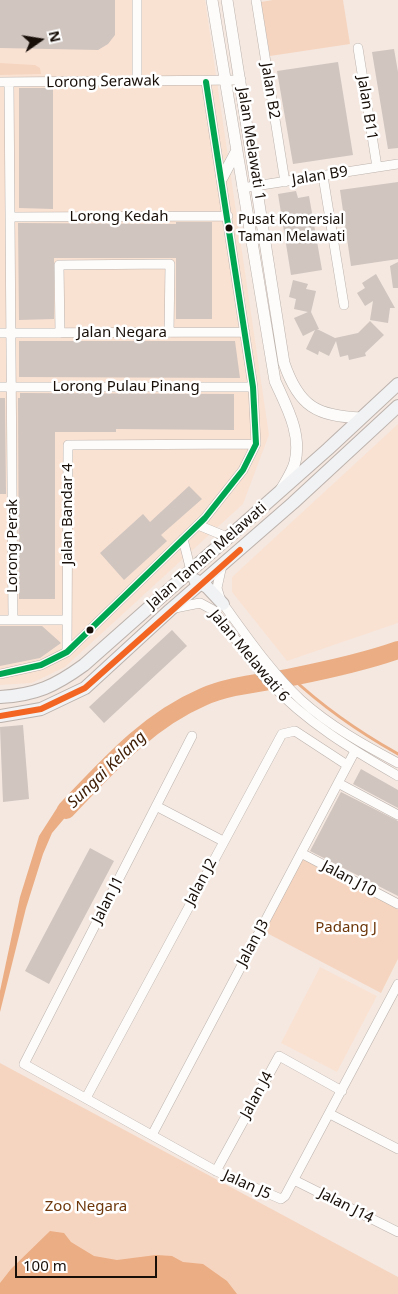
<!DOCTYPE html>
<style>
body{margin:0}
#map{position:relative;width:398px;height:1294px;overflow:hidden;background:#f4e8e1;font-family:"Noto Sans",sans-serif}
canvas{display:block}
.north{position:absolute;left:15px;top:15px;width:50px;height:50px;-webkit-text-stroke:4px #fff;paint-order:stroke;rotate:77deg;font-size:14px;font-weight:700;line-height:20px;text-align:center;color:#180f09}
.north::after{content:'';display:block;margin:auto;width:18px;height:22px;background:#180f09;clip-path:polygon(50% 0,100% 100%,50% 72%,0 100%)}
.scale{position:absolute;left:15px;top:1256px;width:142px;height:22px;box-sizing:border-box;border:2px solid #180f09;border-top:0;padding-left:6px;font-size:15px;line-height:18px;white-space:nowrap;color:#180f09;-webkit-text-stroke:4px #fff;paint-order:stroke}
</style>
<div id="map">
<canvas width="398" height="1294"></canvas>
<div class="north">N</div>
<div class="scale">100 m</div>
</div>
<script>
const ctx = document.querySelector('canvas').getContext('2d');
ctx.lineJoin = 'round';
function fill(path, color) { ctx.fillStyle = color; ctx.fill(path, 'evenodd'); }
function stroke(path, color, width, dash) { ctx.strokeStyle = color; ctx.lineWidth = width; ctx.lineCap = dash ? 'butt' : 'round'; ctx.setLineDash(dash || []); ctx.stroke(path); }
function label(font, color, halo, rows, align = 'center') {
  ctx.font = font + ' "Noto Sans",sans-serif'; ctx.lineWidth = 5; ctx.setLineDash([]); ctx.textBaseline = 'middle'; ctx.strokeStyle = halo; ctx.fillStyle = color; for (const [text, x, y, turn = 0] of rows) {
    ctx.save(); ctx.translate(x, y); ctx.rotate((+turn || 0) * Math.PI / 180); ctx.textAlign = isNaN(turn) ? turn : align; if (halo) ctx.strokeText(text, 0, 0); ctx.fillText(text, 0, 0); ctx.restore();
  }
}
fill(new Path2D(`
 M0,0H205L269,435L243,504L65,667L32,683L0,685Z
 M398,424V623L287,661L232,592V577Z
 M320,967L377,996L337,1072L281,1043Z`), '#fae2d3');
fill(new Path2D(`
 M273,0H343L350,44L270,56L261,2Z
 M0,63L35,65L40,68L41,74L0,75Z
 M301,858L398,909V959L381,993L263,931Z
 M0,1063L398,1277V1294H0Z`), '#f6d5c0');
fill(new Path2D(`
 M80,790L85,794L52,833L43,854L26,908L0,1012V991L20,897L39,836L57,808Z
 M50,1231L64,1233L71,1242L94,1256L117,1260L156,1255L172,1256L183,1262L203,1264L227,1281L237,1294H0V1283L11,1269Z`), '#ebad83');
stroke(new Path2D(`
 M291,677C324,708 359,732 398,754`), '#ebad83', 3);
stroke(new Path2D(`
 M66,810C107,767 147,721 203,697C230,685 262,683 292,677C327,670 364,662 398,650`), '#ebad83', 18);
fill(new Path2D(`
 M0,0H115V35L108,44L98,50L0,48Z
 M394,49L398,72V148L388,149L372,52Z
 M338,62L353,155L293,164L277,71Z
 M19,88H53V209L19,208Z
 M398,182V259L351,266L340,190Z
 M296,191L298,198L309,196L322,270L291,275L278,194Z
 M176,222H212V319H176V258H54V319L19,320L18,223L176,224Z
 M398,262V288H393L390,266Z
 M376,274L395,308H390L388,323L370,320L373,301L365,306L357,293L365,288L362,283Z
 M293,280L308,284L306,289L316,291L311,312L319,329H317L335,338L358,333L370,321L384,335L365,353L366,356L349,360L348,355L340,357L336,341L329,356L319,351L318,355L306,349L315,330L303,336L294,318L308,312L294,309L296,299L289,297Z
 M19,341H235L240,378L19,377Z
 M20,393L234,394V430L116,429V432H55V599H19L18,398H20Z
 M0,398H5L6,494H0Z
 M189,486L202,499L161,535L167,541L124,580L100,553L143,514L150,522Z
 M0,626H42L61,643L40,658L0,666Z
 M172,630L187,646L104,723L89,707Z
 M23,725L29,799L3,802L0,727Z
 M361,769L398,790V808L353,784Z
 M341,792L398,821V896L310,851Z
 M90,848L114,861L49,984L25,971Z`), '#d0c5bf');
const minor = new Path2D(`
 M256,0L285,182
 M358,48L377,167
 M137,81V0
 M0,82L241,80
 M9,82L13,620
 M323,176L344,305
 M242,188L398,164
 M11,217L228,216
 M0,333L245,332
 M60,333L59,265L170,264L169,333
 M0,387H253
 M198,525L227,537
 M183,539L191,571
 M222,565L217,588L221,601C246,635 270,671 301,700C330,726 364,745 398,763
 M175,608L200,603L213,610C233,633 248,660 269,682C306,722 351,749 398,776
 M0,620H67
 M67,652L68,445L256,444
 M0,674L41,665L67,652L205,518L243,470L256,444L253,387L206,82
 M192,736L24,1064L216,1171L281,1199L285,1196L398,984
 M338,783L398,815
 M156,806L223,841
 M301,853L398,904
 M86,1098L282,734L295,731L347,765
 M330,1114L398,1149
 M152,1135L355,751
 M216,1171L279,1056L342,1091
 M294,1180L398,1232`);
const tertiary = new Path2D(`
 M212,0L275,381C286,406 302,433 295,462C293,471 286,481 281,490
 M227,0L284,363C299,407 317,416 361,418
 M222,178L236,152`);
const secondary = new Path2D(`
 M195,580L207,587L223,604
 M0,697C36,695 55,686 84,665L328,449L398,384
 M0,716L41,709L85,688L170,610L293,503L398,406`);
stroke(minor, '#bcb2ac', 10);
stroke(tertiary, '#bcb2ac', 12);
stroke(secondary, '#bcb2ac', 14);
stroke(minor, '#fdfcfa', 9);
stroke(tertiary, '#fdfcfa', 11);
stroke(secondary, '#f1f2f4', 12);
stroke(new Path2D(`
 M0,674L41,665L67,652L205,518L243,470L256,444L253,387L206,82`), '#00a651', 6);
stroke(new Path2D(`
 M0,716L41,709L85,688L240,550`), '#f26522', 6);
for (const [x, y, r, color] of [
 [229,228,4.5,"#180f09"],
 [90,630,4.5,"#180f09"]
]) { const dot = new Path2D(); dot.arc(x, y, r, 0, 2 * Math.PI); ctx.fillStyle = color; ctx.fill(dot); stroke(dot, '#fff', 2); }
label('14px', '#180f09', '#fff', [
 ["Pusat Komersial",238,220],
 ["Taman Melawati",238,237]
], 'left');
label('15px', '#180f09', '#fff', [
 ["Lorong Serawak",103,82,-1],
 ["Jalan B2",270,91,81],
 ["Jalan B11",367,108,81],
 ["Jalan Melawati 1",251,144,81],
 ["Jalan B9",320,176,-9],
 ["Lorong Kedah",119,217],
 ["Jalan Negara",122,333],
 ["Lorong Pulau Pinang",126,387],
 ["Jalan Bandar 4",68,514,-90],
 ["Lorong Perak",13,546,-90],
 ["Jalan Taman Melawati",207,556,-41],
 ["Jalan Melawati 6",249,656,50],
 ["Jalan J10",349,879,28],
 ["Jalan J2",201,882,-62],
 ["Jalan J1",108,900,-63],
 ["Jalan J3",253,943,-62],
 ["Jalan J4",257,1095,-61],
 ["Jalan J5",247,1185,24],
 ["Jalan J14",346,1206,27]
]);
label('15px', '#6d370b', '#fff', [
 ["Padang J",346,928],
 ["Zoo Negara",86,1207]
]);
label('italic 16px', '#422108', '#fff', [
 ["Sungai Kelang",107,770,-44]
]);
</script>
